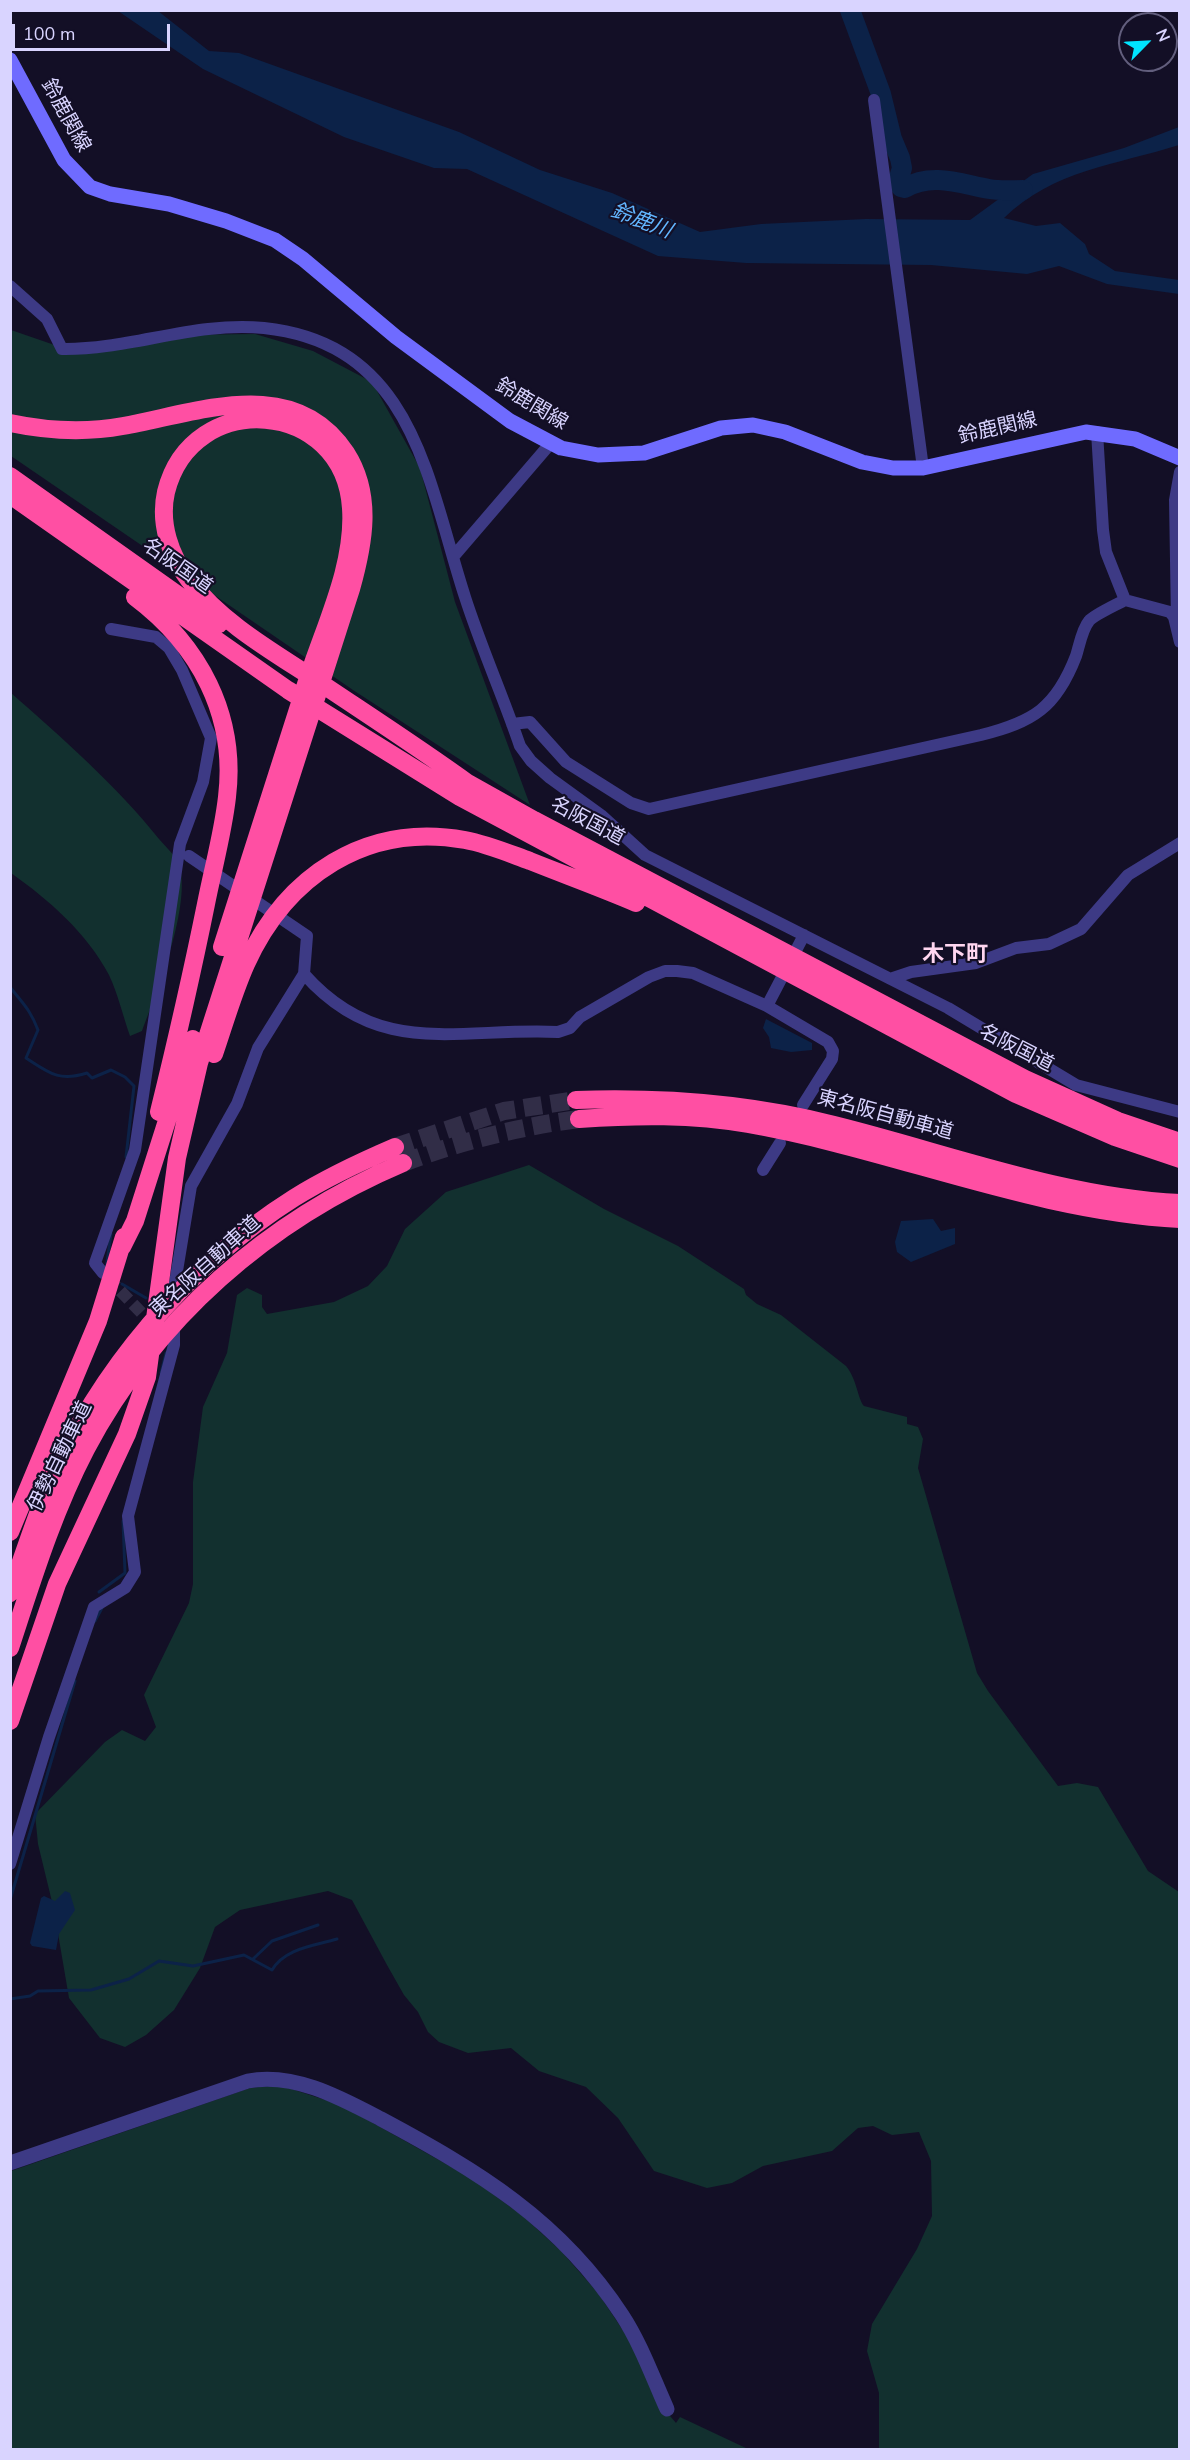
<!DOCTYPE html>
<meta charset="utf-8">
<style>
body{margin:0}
#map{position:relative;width:1190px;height:2460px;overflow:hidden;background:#130f26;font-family:"Nunito Sans",sans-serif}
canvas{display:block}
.frame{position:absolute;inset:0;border:12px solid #d9d4ff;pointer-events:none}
.north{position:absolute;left:1118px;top:12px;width:60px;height:60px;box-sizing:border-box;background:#130f26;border:2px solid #625e7d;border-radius:50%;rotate:66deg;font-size:16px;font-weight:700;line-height:24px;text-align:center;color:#d9d4ff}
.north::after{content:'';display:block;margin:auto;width:21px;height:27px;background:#00e5ff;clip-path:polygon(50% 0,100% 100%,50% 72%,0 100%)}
.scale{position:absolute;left:12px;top:24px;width:158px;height:27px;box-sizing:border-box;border:3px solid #d9d4ff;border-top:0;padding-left:8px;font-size:18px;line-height:21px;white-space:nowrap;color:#d9d4ff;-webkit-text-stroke:4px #130f26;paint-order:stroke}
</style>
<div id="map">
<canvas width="1190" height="2460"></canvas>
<div class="frame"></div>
<div class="north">N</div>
<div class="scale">100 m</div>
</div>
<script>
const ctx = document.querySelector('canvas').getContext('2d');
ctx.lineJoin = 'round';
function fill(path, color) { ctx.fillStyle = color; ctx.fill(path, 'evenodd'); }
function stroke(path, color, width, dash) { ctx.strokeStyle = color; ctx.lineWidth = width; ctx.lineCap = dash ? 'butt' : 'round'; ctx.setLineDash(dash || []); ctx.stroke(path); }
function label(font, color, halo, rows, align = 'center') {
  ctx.font = font + ' "Nunito Sans","Noto Sans JP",sans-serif'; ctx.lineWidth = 4.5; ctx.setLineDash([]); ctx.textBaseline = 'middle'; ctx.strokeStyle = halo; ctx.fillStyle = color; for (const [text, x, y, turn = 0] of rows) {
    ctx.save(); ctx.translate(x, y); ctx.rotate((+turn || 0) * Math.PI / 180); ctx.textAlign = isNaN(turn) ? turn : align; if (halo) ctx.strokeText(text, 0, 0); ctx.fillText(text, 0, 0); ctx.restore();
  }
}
fill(new Path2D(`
 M11,330L69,350L169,335L255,334L313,351L372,382L420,468L455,602L530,805L353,690L11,456Z
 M10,692C62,738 116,785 159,839C165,846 176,856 179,864C192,904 157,992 142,1031L130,1036C123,1016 118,994 109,975C87,933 49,900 11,873Z
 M529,1165L604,1209L678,1246L744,1289L746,1295L757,1304L781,1315L846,1366C857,1379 858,1400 864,1406L907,1417V1424L918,1427L923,1439L918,1468L977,1673L988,1691L1058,1786L1077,1783L1098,1787L1148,1871L1179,1892V2449H879V2393L867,2351L872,2324L917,2249L932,2216L931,2161L919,2132L892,2135L873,2126L858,2128L832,2151L763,2166L732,2183L707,2188L654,2171L618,2118L586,2087L539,2071L511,2048L468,2053L439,2042L428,2032L418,2012L404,1995L387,1965L352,1900L328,1891L240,1910L215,1927L200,1968L174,2010L146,2035L125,2047L100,2038L69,1998L54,1910L38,1844L35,1814L105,1742L122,1730L145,1741L156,1727L144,1695L189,1603L193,1584V1482L203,1407L227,1353L237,1295L247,1288L262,1295V1307L267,1314L334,1302L368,1286L387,1266L405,1229L446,1192Z
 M279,2085L341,2105L471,2178L524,2217L561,2251L598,2293L632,2344L659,2403L676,2423L680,2417L748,2449L11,2450V2171L250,2088Z`), '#12302f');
fill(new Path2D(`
 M118,11H158L209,51L239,53L459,132L540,170L612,193L700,232L761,224L866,219L970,220L1033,174L1124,148L1179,127V145C1116,165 1053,170 1004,218L1036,226L1060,223L1085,244L1089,254L1115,271L1179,280V294L1107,284L1059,266L1027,274L931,265L746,263L658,256L467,169L434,168L344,137L203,69Z
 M766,1019L812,1043V1050L791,1052L771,1048L769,1037L763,1028Z
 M933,1219L941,1231L955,1228V1244L911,1262L897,1252L895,1242L901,1221Z
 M65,1891L70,1893L75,1910L59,1934L56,1950L32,1946L30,1943L41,1898L44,1896L55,1901Z`), '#0c2248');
stroke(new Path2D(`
 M10,987C23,1004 30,1009 38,1030L26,1058C49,1073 59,1082 87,1073L92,1078L111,1070L125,1077L134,1086L126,1157
 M106,1269L111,1234
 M122,1284L146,1298
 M161,1373L166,1353
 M99,1592L125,1573L123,1521
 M95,1621L102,1608
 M10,1900L75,1681
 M253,1959L272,1941L318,1925
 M10,1999L30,1996L38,1991L91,1990L129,1979L159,1961L193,1966L244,1955L272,1970C285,1948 314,1946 337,1939`), '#0c2248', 3);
stroke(new Path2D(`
 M850,10L881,94L892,139L900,158L902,168L898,181L901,187L905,188C932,172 961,184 989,189C1000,191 1012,190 1023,190`), '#0c2248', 20);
stroke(new Path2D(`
 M108,1278L156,1328`), '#312d47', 12, [12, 6]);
stroke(new Path2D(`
 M395,1147L504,1111L576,1100
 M403,1163C461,1141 518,1127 579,1119`), '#312d47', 18, [18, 9]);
stroke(new Path2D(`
 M874,100L923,468
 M10,286L47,319L62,349C130,350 195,321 264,328C414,344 427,480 465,597C481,647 503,696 520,746L531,761L550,778L601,815L645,855L948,1008L1076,1085L1180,1112
 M1097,432L1103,530L1106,552L1125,600
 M453,557L550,444
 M1177,621L1175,500L1180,472
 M512,724L530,722L566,762L631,803L649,809L981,735C1033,722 1056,708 1076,656C1079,647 1082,629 1089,621C1094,615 1116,605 1125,600L1170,612L1174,617L1180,642
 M189,856L307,936L304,974C380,1060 459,1027 558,1032L570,1028L580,1017L649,977L665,971H677L693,973L767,1006L828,1042L833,1051L832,1059L803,1105
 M893,978L911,972L976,963L1016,948L1049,944L1081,929L1128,875L1180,843
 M767,1006L804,935
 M763,1170L780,1143
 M103,1273L95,1263L135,1150L180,844L203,782L211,738L182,670L169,648L156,637L111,629
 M174,1299L175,1283L191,1186L237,1104L258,1048L304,974
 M10,1864L49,1737L94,1607L125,1588L135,1572L128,1516L174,1345V1322`), '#3d3a85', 12);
stroke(new Path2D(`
 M10,2163L248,2081C294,2072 341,2098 381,2119C478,2171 560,2220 622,2315C641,2344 653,2378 667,2409`), '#3d3a85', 15);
stroke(new Path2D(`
 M10,60L64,160L90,187L110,194L169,204L226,221L275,240L303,259L396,337L510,421L561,448L598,455L644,453L721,428L753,425L785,432L862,462L893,468H923L1086,432L1135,439L1180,458`), '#6f6bff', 15);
stroke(new Path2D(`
 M10,423C48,431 85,433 123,426C197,413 294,373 346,453C373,495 364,543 351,589L199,1063L177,1158L147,1377L127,1434L57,1584L10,1721
 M10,476L219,624
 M10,495L288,690L460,797L1016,1094L1115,1137L1180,1159
 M135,597C199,645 237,715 227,797C223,833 213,868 206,904C192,973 176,1043 159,1112
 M459,778L534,820L1025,1079L1118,1121L1180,1142
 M222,947C251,857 279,768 308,678C325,625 355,565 351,508C344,399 192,387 166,492C159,523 170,556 189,580C221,622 270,650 313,678C365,713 418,747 469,784
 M214,1054C224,1025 233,993 246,964C286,876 366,822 465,840C487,844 508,853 530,861C565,875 601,888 636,903
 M576,1100C664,1097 748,1103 834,1125C947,1153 1061,1197 1180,1203
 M579,1119C636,1115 692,1114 748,1124C892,1149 1032,1211 1180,1219
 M122,1247L135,1221L193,1039
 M10,1532L98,1321L124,1237
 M10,1593C23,1557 34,1521 49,1486C98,1371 188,1265 294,1198C326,1178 360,1162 395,1147
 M10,1648C32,1581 53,1512 86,1449C155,1319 268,1220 403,1163`), '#ff4fa3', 18);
label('20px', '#d9d4ff', '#130f26', [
 ["鈴鹿関線",65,116,61],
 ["鈴鹿関線",531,405,31],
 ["鈴鹿関線",998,429,-13],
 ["名阪国道",177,567,35],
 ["名阪国道",587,822,28],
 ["名阪国道",1016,1049,27],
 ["東名阪自動車道",885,1116,15],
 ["東名阪自動車道",206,1267,-42],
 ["伊勢自動車道",61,1457,-64]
]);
label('italic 21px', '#62b6ff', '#130f26', [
 ["鈴鹿川",641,222,21]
]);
label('bold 22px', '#ffd6f0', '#130f26', [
 ["木下町",955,956]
]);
</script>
